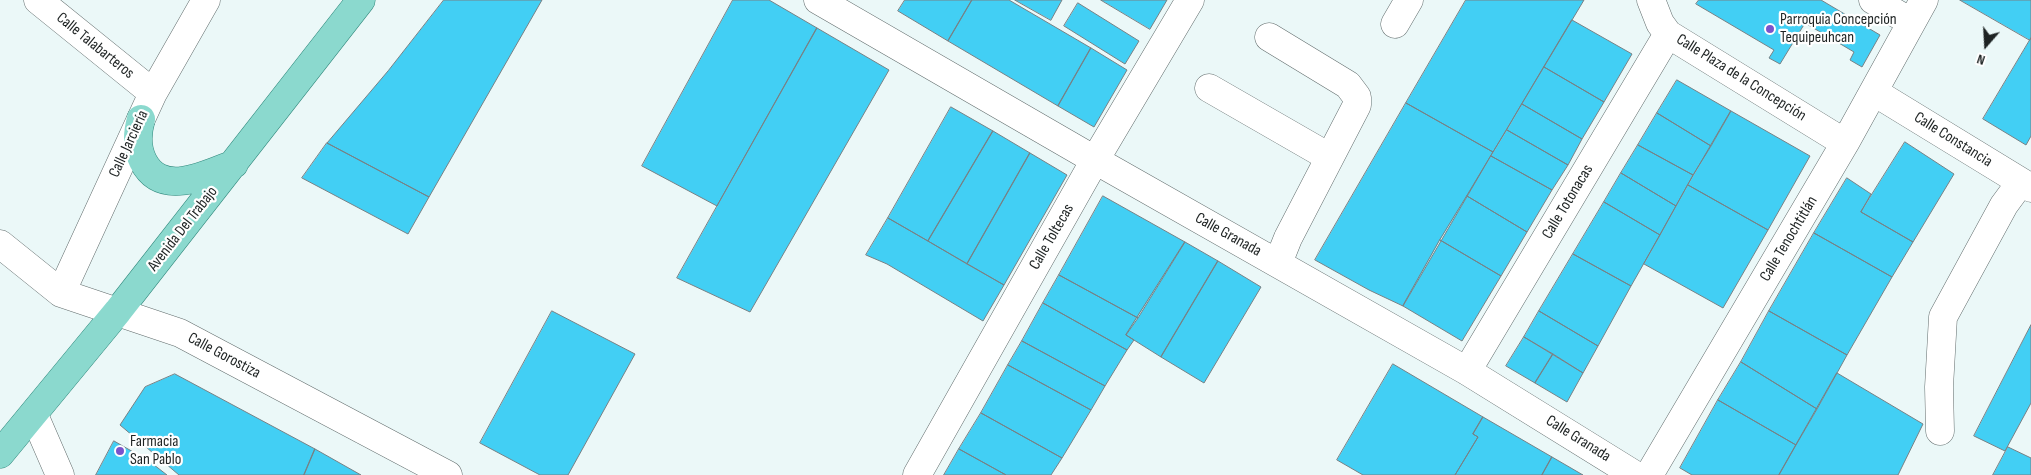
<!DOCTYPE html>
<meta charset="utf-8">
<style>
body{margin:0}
#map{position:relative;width:2031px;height:475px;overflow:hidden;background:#ebf8f8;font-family:"Sofia Sans Condensed",sans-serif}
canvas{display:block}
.north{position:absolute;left:1961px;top:20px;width:50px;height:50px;-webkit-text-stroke:4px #fff;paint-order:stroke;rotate:199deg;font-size:14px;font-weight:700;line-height:20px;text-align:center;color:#1e2323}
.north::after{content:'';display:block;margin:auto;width:18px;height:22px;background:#1e2323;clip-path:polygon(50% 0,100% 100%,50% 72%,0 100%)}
</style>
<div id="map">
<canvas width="2031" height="475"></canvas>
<div class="north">N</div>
</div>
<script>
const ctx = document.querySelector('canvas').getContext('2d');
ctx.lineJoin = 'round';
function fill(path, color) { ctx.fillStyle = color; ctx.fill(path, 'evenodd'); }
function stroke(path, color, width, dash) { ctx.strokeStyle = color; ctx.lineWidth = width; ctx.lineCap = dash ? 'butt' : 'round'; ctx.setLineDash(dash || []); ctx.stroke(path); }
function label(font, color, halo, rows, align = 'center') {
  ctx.font = font + ' "Sofia Sans Condensed",sans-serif'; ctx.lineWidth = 4.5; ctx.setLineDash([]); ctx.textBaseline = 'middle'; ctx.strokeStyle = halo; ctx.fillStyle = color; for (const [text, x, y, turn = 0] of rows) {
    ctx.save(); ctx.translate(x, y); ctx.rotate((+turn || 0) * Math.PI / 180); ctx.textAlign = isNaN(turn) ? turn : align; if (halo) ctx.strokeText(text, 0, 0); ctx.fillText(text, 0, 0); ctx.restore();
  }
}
const building = new Path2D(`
 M444,0H542L429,197L327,143L388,71Z
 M733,0H769L817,28L717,206L642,166Z
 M905,0H972L948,41L898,11Z
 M972,0H1009L1091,48L1058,106L948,41Z
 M1015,0H1062L1051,20Z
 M1101,0H1167L1150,29Z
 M1466,0H1584L1493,152L1406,103Z
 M1699,0H1821L1880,35L1862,67L1850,60L1854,52L1805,23L1780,64L1769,58L1774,50L1696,4Z
 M1960,0H2031V38L2030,40Z
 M1078,3L1139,41L1125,64L1064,26Z
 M1572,20L1632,54L1604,102L1544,67Z
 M817,28L889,70L750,312L677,278Z
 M2031,38V136L2026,145L1983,119Z
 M1091,48L1127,70L1094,127L1058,106Z
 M1544,67L1604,102L1582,139L1522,104Z
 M1677,80L1731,111L1711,146L1657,113Z
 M1406,103L1493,152L1403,306L1369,290L1315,260Z
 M1522,104L1582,139L1568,165L1507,130Z
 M951,107L993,131L928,241L888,218Z
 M1731,111L1810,156L1768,230L1688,185Z
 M1657,113L1711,146L1693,175L1638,145Z
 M1507,130L1568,165L1552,190L1491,156Z
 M993,131L1030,153L967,264L928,241Z
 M1905,142L1954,174L1913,242L1861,212Z
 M327,143L429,197L408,234L302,178Z
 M1638,145L1693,175L1676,206L1621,173Z
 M1030,153L1067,175L1004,285L967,264Z
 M1491,156L1552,190L1527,232L1467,196Z
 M1621,173L1676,206L1660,235L1604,202Z
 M1847,178L1871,194L1861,212L1913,242L1892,277L1814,233Z
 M1688,185L1768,230L1723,308L1644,264Z
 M1103,196L1185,242L1138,318L1059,275Z
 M1467,196L1527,232L1501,276L1440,240Z
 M1604,202L1660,235L1631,286L1573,254Z
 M888,218L1004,285L983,321L887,264L866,255Z
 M1814,233L1892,277L1847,355L1769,311Z
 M1440,240L1501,276L1462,341L1403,306Z
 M1185,242L1218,261L1161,357L1126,335Z
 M1573,254L1631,286L1598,346L1539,311Z
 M1218,261L1261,287L1204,383L1161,357Z
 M1059,275L1138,318L1126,335L1134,340L1127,350L1043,303Z
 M1043,303L1127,350L1105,386L1022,341Z
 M552,311L635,354L568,475H540L480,443Z
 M1539,311L1598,346L1583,373L1524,337Z
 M1769,311L1847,355L1817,409L1741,362Z
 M2031,325V403L2005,451L1974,436Z
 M1524,337L1553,354L1535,383L1506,366Z
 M1022,341L1105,386L1091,410L1008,365Z
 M1553,354L1583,373L1567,402L1535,383Z
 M1741,362L1817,409L1796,445L1718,400Z
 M1393,364L1483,417L1473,434L1478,437L1455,475H1363L1337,460Z
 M1008,365L1091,410L1062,458L981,413Z
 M1837,373L1923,424L1898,475H1779Z
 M175,374L315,449L304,475H179L120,425L145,387Z
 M1718,400L1796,445L1779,475H1692L1680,468Z
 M981,413L1062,458L1051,475H1006L959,449Z
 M1483,417L1552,457L1542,475H1455L1478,437L1473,434Z
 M114,441L149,461L167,475H96Z
 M2008,447L2031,458V475H1993Z
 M315,449L361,475H304Z
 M959,449L1006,475H944Z
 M1552,457L1583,475H1542Z`);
fill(building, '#42cff4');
stroke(building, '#778185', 1);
const minor = new Path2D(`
 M38,0L153,93
 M818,0L1095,160L1467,371L1635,475
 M1651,0L1660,23L1668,34L1845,143
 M1873,0L1911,22
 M1395,24L1409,0
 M1269,37L1348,85L1357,97V105L1288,238L1278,263
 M1209,88L1329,157
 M1874,92L2031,188
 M0,244L61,293L180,333L448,475
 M61,293L153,93L206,0
 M1467,371L1668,34
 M34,415L60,475
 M1940,431L1939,387L1943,317L2004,205L2021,182
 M917,475L1095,160L1190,0
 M1649,475L1845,143L1924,0`);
const major = new Path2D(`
 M141,119C137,133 136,147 143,161C162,198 205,175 234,164
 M0,454L118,311L361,0`);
stroke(minor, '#616c6c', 29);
stroke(major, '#32897d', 29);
stroke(minor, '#fff', 28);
stroke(major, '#8bd9ce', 28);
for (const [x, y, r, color] of [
 [1770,29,5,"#7953cc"],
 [120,451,5,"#7953cc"]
]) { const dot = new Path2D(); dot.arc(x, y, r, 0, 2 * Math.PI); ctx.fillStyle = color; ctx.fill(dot); stroke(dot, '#fff', 2); }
label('16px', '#1e2323', '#fff', [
 ["Parroquia Concepción",1780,20],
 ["Tequipeuhcan",1780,38],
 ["Farmacia",130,442],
 ["San Pablo",130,460]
], 'left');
label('16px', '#1e2323', '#fff', [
 ["Calle Talabarteros",95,46,39],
 ["Calle Plaza de la Concepción",1741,78,32],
 ["Calle Constancia",1953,140,32],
 ["Calle Jarciería",129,144,-65],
 ["Calle Totonacas",1568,202,-59],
 ["Avenida Del Trabajo",183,229,-52],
 ["Calle Granada",1228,235,29],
 ["Calle Toltecas",1052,237,-60],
 ["Calle Tenochtitlán",1789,239,-59],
 ["Calle Gorostiza",224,356,28],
 ["Calle Granada",1578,439,32]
]);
</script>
